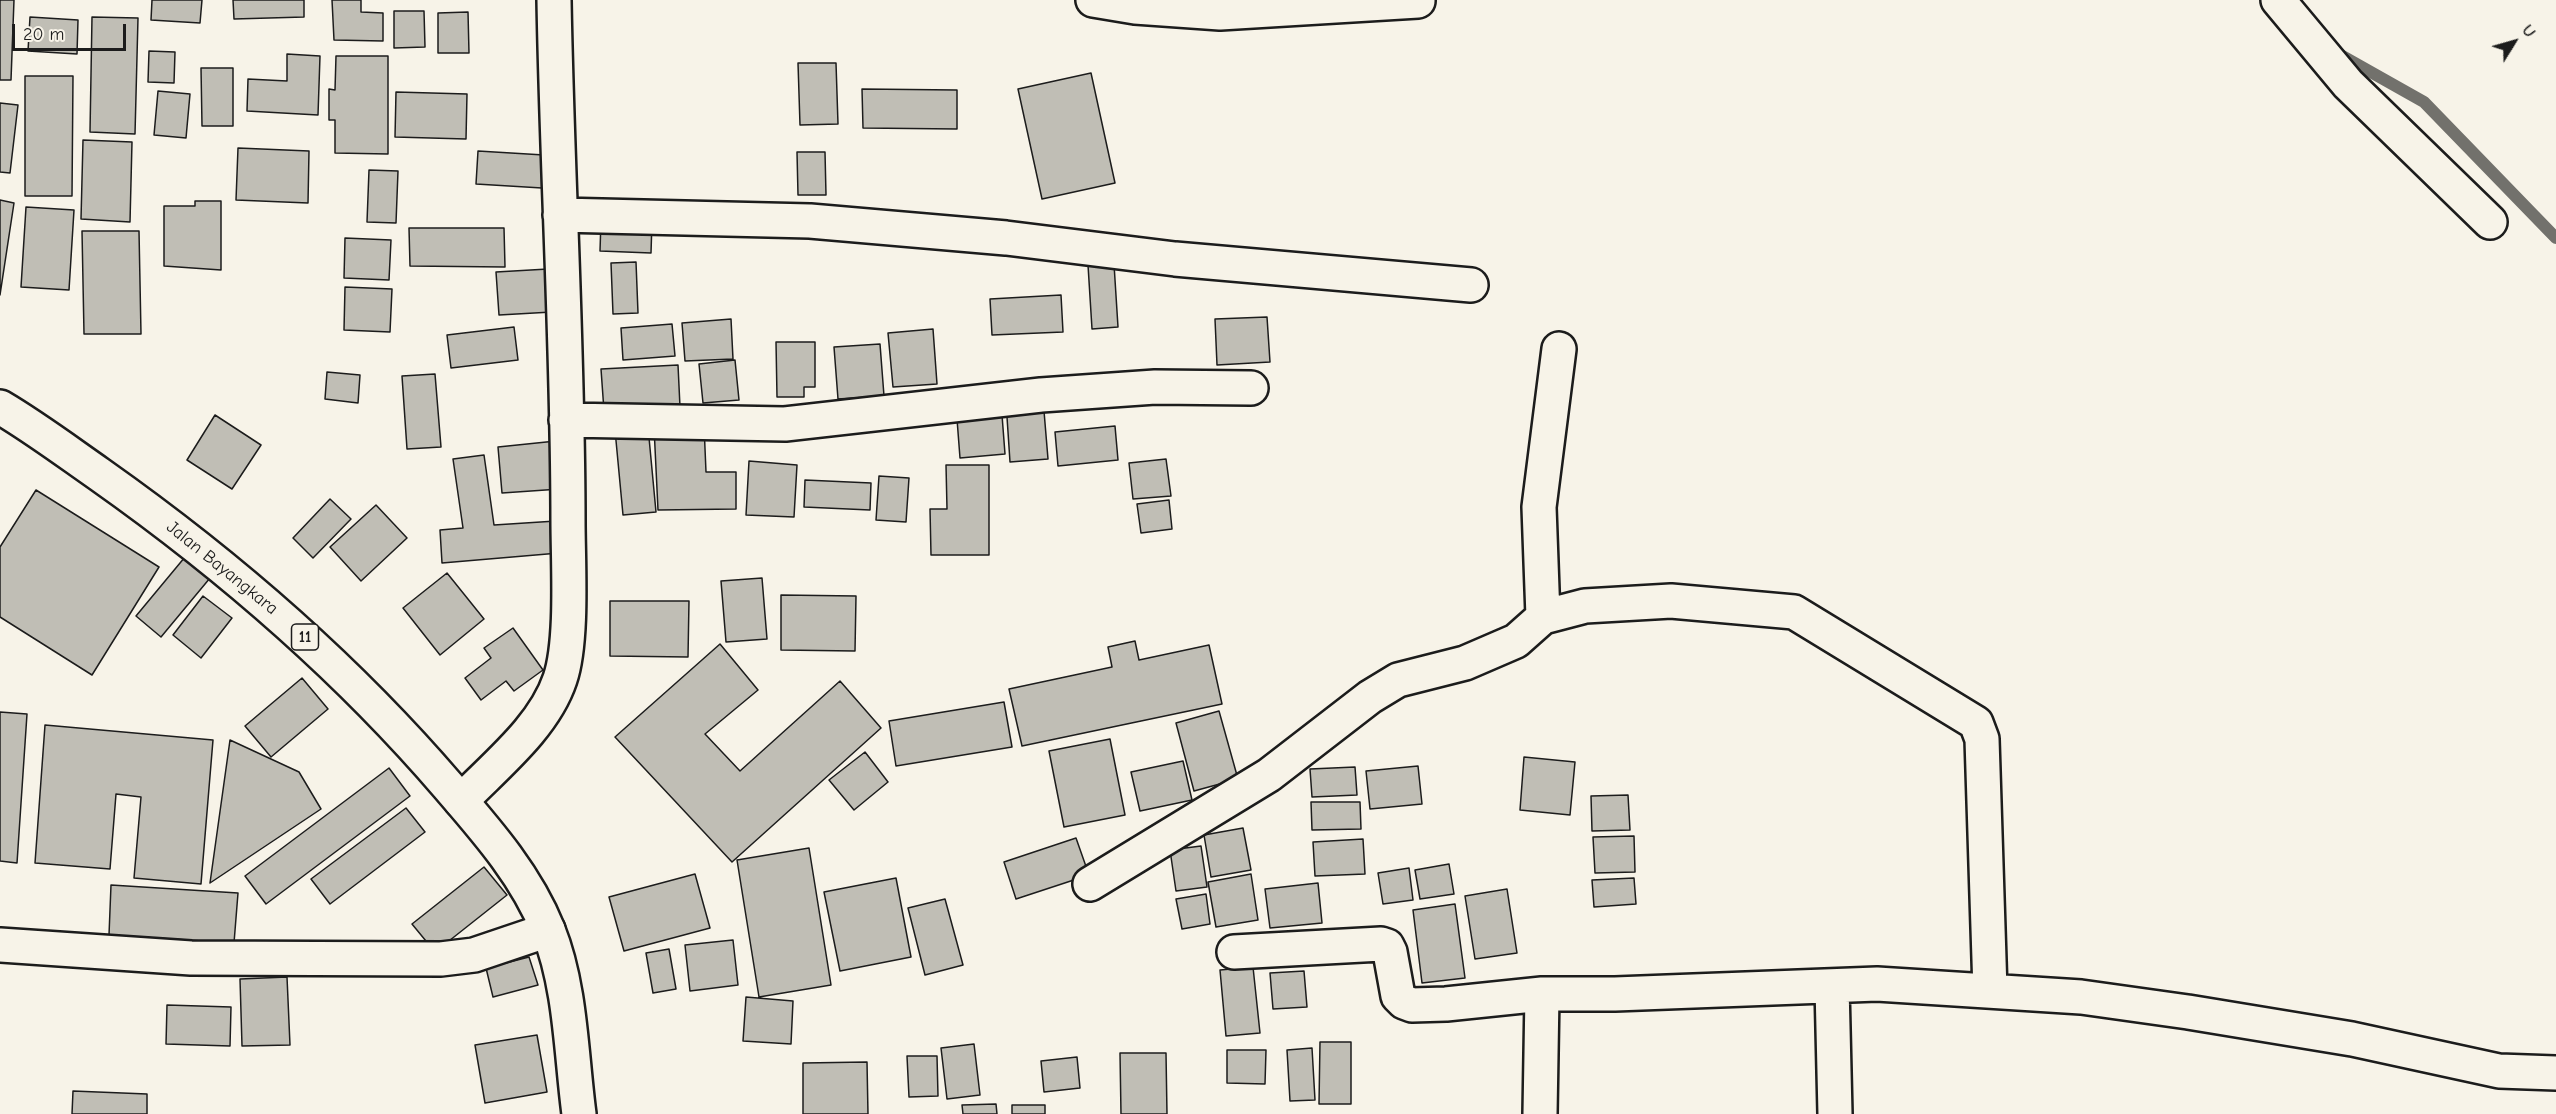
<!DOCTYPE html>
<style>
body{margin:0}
#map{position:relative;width:2556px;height:1114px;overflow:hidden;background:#f7f3e8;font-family:"Comic Neue",sans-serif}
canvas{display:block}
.north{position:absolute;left:2484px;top:12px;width:60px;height:60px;-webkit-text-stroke:4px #f7f3e8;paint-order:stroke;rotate:53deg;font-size:16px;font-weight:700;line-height:24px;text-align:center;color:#1c1c1c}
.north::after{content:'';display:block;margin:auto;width:21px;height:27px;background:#1c1c1c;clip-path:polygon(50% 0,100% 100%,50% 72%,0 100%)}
.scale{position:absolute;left:12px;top:24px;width:114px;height:27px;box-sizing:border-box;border:3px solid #1c1c1c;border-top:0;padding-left:8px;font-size:18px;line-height:21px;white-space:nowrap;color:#1c1c1c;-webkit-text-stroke:4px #f7f3e8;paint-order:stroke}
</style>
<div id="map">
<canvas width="2556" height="1114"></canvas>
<div class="north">U</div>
<div class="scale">20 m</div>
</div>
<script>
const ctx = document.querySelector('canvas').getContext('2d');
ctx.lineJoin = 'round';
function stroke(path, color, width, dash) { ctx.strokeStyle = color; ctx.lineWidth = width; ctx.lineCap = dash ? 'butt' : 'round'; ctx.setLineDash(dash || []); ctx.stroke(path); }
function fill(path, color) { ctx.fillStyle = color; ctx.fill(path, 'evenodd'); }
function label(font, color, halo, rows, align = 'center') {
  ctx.font = font + ' "Comic Neue",sans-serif'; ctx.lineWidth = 4.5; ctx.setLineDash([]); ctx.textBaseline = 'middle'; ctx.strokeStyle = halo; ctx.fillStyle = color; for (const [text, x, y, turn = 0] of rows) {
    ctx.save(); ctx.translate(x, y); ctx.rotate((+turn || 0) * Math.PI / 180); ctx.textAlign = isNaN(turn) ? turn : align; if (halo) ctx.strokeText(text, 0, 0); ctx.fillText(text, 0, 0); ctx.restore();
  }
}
stroke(new Path2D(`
 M2337,53L2424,102L2556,238`), '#72716c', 12);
const building = new Path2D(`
 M0,0H14L11,80H0Z
 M152,0H202L200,23L151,20Z
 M233,0H304V17L234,19Z
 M332,0H361V12L383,13V41L334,40Z
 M394,11H424L425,47L394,48Z
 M468,12L469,53H438V13Z
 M30,17L78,20L77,54L28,51Z
 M92,17L138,18L135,134L90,132Z
 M149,51L175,52L174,83L148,82Z
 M287,54L320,56L318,115L247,111L248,79L287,81Z
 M336,56H388V154L335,153V120H329V89L335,90Z
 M798,63H836L838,124L800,125Z
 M201,68H233V126H202Z
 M1091,73L1115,183L1042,199L1018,89Z
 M25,76H73L72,196H25Z
 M862,89L957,90V129L863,128Z
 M158,91L190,94L186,138L154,135Z
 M396,92L467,94L466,139L395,137Z
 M0,103L18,105L10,173L0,172Z
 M83,140L132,142L130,222L81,219Z
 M238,148L309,151L308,203L236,200Z
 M478,151L544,155L542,188L476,184Z
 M797,152H825L826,195H798Z
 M369,170L398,171L396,223L367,222Z
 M0,200L14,203L0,295Z
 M195,201H221V270L164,266V206H195Z
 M26,207L74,210L69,290L21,287Z
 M601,220L652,221L651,253L600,251Z
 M409,228H504L505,267L410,266Z
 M82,231H139L141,334H84Z
 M345,238L391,240L389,280L344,278Z
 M636,262L638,313L613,314L611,263Z
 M1114,264L1118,327L1092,329L1088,265Z
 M548,269L552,312L499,315L496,272Z
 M345,287L392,289L390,332L344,330Z
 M1061,295L1063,332L992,335L990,299Z
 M1267,317L1270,362L1217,365L1215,319Z
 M731,319L733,359L685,361L682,323Z
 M672,324L675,356L623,360L621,328Z
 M514,327L518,360L451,368L447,335Z
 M933,329L937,384L893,387L888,333Z
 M776,342H815V387H804V397H777Z
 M880,344L884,396L838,399L834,347Z
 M735,360L739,400L703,403L699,364Z
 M678,365L680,407L604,411L601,369Z
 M327,372L360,375L358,403L325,399Z
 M435,374L441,447L407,449L402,376Z
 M1043,399L1048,459L1010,462L1006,402Z
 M215,415L261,445L232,489L187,460Z
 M1002,415L1005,454L960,458L957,419Z
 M704,425L706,472H736V509L658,510L654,427Z
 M1115,426L1118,460L1058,466L1055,432Z
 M648,427L656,512L623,515L615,430Z
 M556,441L560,489L502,493L498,447Z
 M484,455L494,525L556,521L559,553L442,563L440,530L463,528L453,459Z
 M1166,459L1171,496L1133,499L1129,463Z
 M749,461L797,465L794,517L746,515Z
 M946,465H989V555H931L930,509H947Z
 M879,476L909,478L906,522L876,520Z
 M805,480L871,483L870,510L804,507Z
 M36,490L159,567L92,675L0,617V547Z
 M330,499L351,519L313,558L293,538Z
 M1169,500L1172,529L1141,533L1137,504Z
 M376,505L407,538L361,581L330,547Z
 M185,557L210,578L161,637L136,616Z
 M447,573L484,619L440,655L403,608Z
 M762,578L767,639L726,642L721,581Z
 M781,595L856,596L855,651L781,650Z
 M203,596L232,618L201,658L173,635Z
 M610,601H689L688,657L610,656Z
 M513,628L543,670L514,691L506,681L481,700L465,678L491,658L484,648Z
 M1135,641L1139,660L1209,645L1222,704L1022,746L1009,689L1112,667L1108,647Z
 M720,644L758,690L705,734L740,771L840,681L881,728L732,862L615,737Z
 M302,678L328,709L271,757L245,726Z
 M1004,702L1012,747L896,766L889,721Z
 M1219,711L1238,779L1194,791L1176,723Z
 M0,712L27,714L17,863L0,861Z
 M45,725L213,740L201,884L134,878L141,797L116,794L110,869L35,863Z
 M1110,739L1125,815L1064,827L1049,751Z
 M230,740L299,772L321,809L210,883Z
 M865,752L888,782L854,810L829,780Z
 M1524,757L1575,762L1570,815L1520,810Z
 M1183,761L1192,800L1140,811L1131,772Z
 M1418,766L1422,804L1370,809L1366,771Z
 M1355,767L1357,795L1312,797L1310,769Z
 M389,768L410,796L266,904L245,876Z
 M1628,795L1630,830L1592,831L1591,796Z
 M1311,802H1360L1361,829L1312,830Z
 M406,808L425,832L330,904L311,879Z
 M1243,828L1251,870L1211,877L1204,835Z
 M1634,836L1635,872L1595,873L1593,837Z
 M1076,838L1089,875L1016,899L1004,862Z
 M1363,839L1365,874L1315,876L1313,842Z
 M1201,846L1207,887L1176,891L1170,850Z
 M809,848L831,985L759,997L737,860Z
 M1449,864L1454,894L1420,899L1415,870Z
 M484,867L507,895L435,952L412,924Z
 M1409,868L1413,900L1383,904L1378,873Z
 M695,874L710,928L624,951L609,897Z
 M1251,874L1258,920L1216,927L1208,882Z
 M896,878L911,957L840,971L824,892Z
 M1634,878L1636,904L1594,907L1592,880Z
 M1318,883L1322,923L1270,928L1265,889Z
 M111,885L238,893L234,943L109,935Z
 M1507,889L1517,953L1475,959L1465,896Z
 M1206,894L1210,924L1182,929L1176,899Z
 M945,899L963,965L925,975L908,908Z
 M1455,904L1465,978L1422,983L1413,910Z
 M733,940L738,985L690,991L685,945Z
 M669,949L676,989L653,993L646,953Z
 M529,957L538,985L493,997L486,968Z
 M1253,967L1260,1033L1226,1036L1220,970Z
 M1304,971L1307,1007L1273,1009L1270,973Z
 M287,977L290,1045L242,1046L240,979Z
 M746,997L793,1001L791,1044L743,1041Z
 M167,1005L231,1007L230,1046L166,1044Z
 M537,1035L547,1092L485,1103L475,1045Z
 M1320,1042H1351V1104H1319Z
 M974,1044L980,1095L947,1099L941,1048Z
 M1312,1048L1315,1100L1290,1101L1287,1050Z
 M1227,1050H1266L1265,1084L1227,1083Z
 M1120,1053H1166L1167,1114H1121Z
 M907,1056H937L938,1096L909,1097Z
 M1077,1057L1080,1088L1044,1092L1041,1061Z
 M867,1062L868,1114H803V1063Z
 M73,1091L147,1094V1114H72Z
 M996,1104L997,1114H963L962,1105Z
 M1012,1105H1045V1114H1012Z`);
fill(building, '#c0beb5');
stroke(building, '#1c1c1c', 1.5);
const minor = new Path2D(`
 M1093,0L1135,7L1220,13L1418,1
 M2278,0L2348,84L2490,222
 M560,215L810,221L1006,238L1175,259L1471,285
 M566,420L785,424L1041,395L1155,387L1251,388
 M1543,617L1539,507L1559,349
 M461,801C496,765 544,727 560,679C573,641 568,563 568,521C568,347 557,174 554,0
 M1090,884L1269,775L1370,697L1398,680L1465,663L1516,641L1543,617L1585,606L1671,601L1794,612L1976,723L1982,739L1990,991
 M0,945L191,958L441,959L474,955L548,930
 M1234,952L1381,944L1387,946L1390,952L1398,996L1404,1002L1412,1005L1446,1004L1542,994H1615L1877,984L2081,997L2188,1012L2352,1039L2499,1071L2556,1073
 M1832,986L1835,1114
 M1540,1114L1542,994`);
const highway = new Path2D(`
 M0,407C34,427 66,451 99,474C228,565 345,666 448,786C486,830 526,875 548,930C571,987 571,1054 579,1114`);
stroke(minor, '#1c1c1c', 38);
stroke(highway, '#1c1c1c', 38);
stroke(minor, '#f7f3e8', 33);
stroke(highway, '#f7f3e8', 33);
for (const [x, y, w] of [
 [305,637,27]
]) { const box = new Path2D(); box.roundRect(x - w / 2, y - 13, w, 26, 4.5); ctx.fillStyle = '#f7f3e8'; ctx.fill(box); stroke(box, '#1c1c1c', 1.5); }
label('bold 16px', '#1c1c1c', null, [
 ["11",305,637]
]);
label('18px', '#1c1c1c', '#f7f3e8', [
 ["Jalan Bayangkara",222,568,39]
]);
</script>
